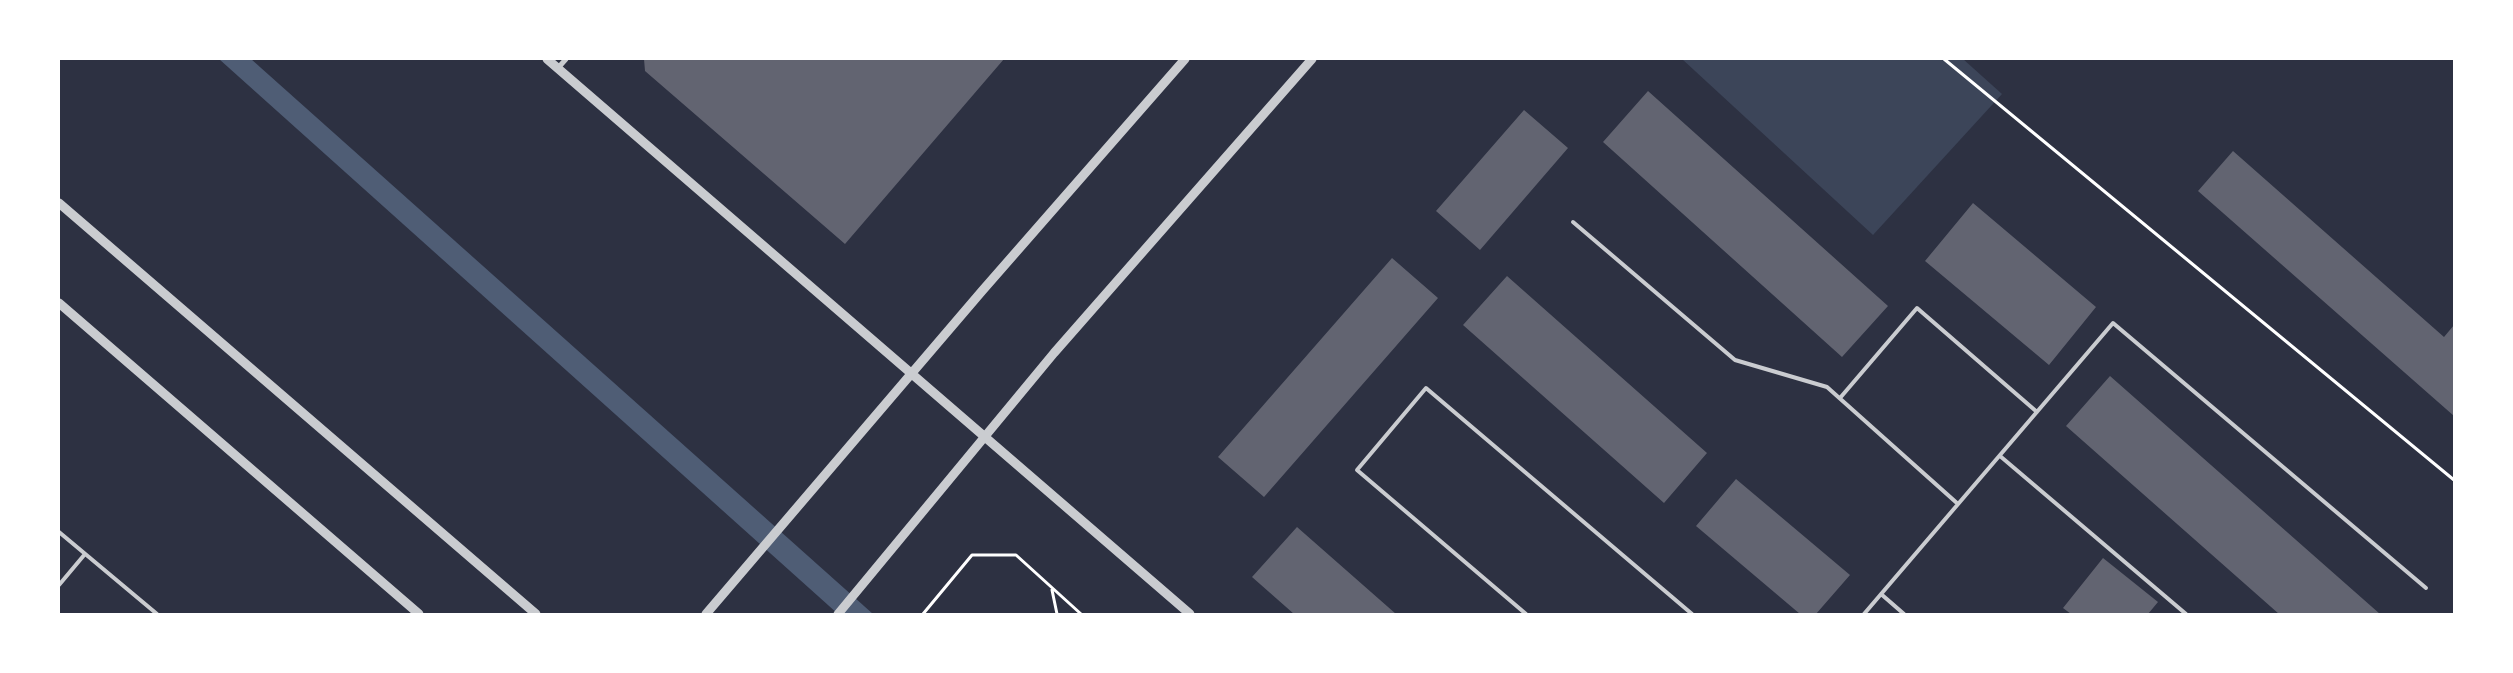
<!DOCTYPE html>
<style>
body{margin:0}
#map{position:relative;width:2513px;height:673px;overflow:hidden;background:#2d3142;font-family:"Playfair Display",serif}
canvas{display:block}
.frame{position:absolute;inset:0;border:60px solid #fff;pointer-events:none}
</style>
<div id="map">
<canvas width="2513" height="673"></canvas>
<div class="frame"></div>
</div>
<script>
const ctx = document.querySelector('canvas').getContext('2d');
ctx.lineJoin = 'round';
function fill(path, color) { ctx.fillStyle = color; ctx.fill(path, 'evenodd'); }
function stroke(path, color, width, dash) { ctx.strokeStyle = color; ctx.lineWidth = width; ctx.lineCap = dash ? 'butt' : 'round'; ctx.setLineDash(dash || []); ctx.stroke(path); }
fill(new Path2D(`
 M1682,59H1963L2002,94L1873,235Z`), '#3c4559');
fill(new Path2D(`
 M219,59H251L873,614H838Z`), '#4f5d75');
fill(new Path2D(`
 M644,59H1004L845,244L645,71Z
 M1648,91L1888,306L1842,357L1603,142Z
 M1524,110L1568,148L1480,250L1436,211Z
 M2233,151L2444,337L2454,325V416L2198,191Z
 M1973,203L2096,307L2049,365L1925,261Z
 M1392,258L1438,298L1264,497L1218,457Z
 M1507,276L1707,453L1664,503L1463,325Z
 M2110,376L2380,614H2279L2066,426Z
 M1736,479L1850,575L1816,614H1800L1696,526Z
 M1297,527L1396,614H1294L1252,577Z
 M2103,558L2158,602L2148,614H2071L2063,608Z`), '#626471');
stroke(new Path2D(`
 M1944,59L2454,480
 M1052,590L1057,614
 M923,614L972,555H1016L1081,614`), '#fff', 3);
stroke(new Path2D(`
 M1573,222L1735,360L1827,387L1958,504
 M1840,398L1917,308L2037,412
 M2000,456L2186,614
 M59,532L157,614
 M59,585L85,554
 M1881,594L1904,614
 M1526,614L1357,470L1426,388L1692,614
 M1864,614L2113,323L2426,588`), '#caccd0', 4);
stroke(new Path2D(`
 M558,68L566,59`), '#caccd0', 5);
stroke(new Path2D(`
 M547,59L1190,614
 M59,203L536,614
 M59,303L419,614
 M706,614L982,291L1185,59
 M838,614L1054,353L1312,59`), '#caccd0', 9);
</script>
